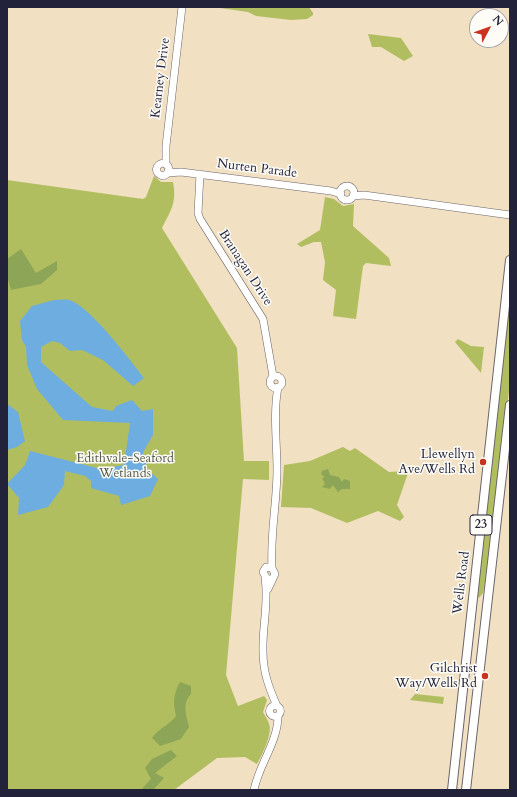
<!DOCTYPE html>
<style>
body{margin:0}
#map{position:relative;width:517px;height:797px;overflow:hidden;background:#f1e0c1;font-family:Cardo,serif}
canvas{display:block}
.frame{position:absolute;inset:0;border:8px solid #22223b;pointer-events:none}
.north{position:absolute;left:469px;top:8px;width:40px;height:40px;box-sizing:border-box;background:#fdfcf7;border:1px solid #a5a5ac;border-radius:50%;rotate:49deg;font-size:11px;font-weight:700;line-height:16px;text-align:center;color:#22223b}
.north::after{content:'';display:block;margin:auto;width:14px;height:18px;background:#c8321e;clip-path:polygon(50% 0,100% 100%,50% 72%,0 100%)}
</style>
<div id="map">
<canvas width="517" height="797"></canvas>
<div class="frame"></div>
<div class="north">N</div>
</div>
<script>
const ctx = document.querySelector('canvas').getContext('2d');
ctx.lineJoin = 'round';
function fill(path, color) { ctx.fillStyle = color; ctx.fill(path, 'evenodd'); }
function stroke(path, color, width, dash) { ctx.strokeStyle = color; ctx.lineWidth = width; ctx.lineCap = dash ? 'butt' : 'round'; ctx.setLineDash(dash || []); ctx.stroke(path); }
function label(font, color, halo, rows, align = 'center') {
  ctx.font = font + ' Cardo,serif'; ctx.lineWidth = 3; ctx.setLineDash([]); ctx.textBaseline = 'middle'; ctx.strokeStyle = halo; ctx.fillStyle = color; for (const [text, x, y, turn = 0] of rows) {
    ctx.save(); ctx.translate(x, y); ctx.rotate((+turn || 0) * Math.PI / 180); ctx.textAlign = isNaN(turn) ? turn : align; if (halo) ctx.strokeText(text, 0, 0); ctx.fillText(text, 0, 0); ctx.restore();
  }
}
fill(new Path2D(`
 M309,7L313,13V15L307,19L291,20L256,16L248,12L220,8Z
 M368,34L401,38L413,56L404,61L381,47H372Z
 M154,176L161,182H173C177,203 171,210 162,228L237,348L244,461H269V480L243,479L226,675L238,706L264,696L267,700L263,712C265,716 268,720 269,724C273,733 262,755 257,764L245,757L217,758L174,790H7V180L143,199L146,197Z
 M325,197L334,199L343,206L354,204L353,226L389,258L391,266L366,263L363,266L356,319L333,316L336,290L323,280L325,262L321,242H314L301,247L297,244L320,230Z
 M510,300V382L490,553L483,593L479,598L476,594Z
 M458,339L471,346L484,347L481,373L455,342Z
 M343,447L350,451L355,448L389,472L406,471L408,473L397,505L404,517L400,521L378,511L347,523L311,508L281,507L284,465L310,461Z
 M415,694L444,697L443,704L410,700Z`), '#b1be60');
fill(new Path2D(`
 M21,249L36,273L57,261V270L41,284L11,290L7,276V259Z
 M328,469L330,475L339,477L342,482L344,479L350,481V489H342L338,492L333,485L330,489L322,487L325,484L322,478L325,477L321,474L322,471Z
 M180,682L191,686V694C182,703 186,714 189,727L181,739L160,746L152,738C159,728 168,726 176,716C173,702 173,695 180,682Z
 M171,750L177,756L155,773L164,778L153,790H141L151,779L145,768L152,759Z`), '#8ca556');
fill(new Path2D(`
 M54,300C59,300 65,299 69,300C89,305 131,361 144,378L133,386L103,360L82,350L70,351L60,343L52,341L41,347V362L92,407L113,411L116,406L132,400L142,411L153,409V435L143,452L147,469L158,479L150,496L121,505L119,496L91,488V481L85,476L65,471L64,485L48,507L18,515L19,498L7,484L25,465L30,451L101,469L124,465L130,423L63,420L37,389L27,365L26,347L22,340L20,321L32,306Z
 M7,404L18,412L25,441L17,447L7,450Z`), '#6dade0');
const secondary = new Path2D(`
 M166,164V146L182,7
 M168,166L164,163C154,164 154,174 163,176L167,174L169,169
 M168,173L181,172L331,191L341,194
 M200,174L198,213L200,219L263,319L273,376
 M340 193a7 7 0 1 1 14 0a7 7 0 1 1-14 0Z
 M353,196L364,195L510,215
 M270 382a6 6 0 1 1 12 0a6 6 0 1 1-12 0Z
 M272,568C270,535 277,502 277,470C277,442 273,414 278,387
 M265,578C269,603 262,627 263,652C263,672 269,688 277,706
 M268,589L275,574L272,568L266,567L263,572L267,579H271
 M269.5 711a5.5 5.5 0 1 1 11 0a5.5 5.5 0 1 1-11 0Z
 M254,790C259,764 278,742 278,716`);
const primary = new Path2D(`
 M452,790L510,260
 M466,790L510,405`);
stroke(secondary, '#6a646a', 8);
stroke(primary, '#6a646a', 10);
stroke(secondary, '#fff', 7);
stroke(primary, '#fff', 8);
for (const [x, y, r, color] of [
 [483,462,4,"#c8321e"],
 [485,676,4,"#c8321e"]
]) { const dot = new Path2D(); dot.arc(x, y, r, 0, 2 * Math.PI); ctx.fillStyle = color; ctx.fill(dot); stroke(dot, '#fdfcf7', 1.5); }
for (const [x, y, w] of [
 [481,525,22]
]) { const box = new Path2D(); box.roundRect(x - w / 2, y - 10, w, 20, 3); ctx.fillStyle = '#fdfcf7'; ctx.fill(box); stroke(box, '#22223b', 1); }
label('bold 12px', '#22223b', null, [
 ["23",481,525]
]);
label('13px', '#22223b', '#fdfcf7', [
 ["Kearney Drive",161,78,-83],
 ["Nurten Parade",257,169,7],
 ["Branagan Drive",245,268,57],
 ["Wells Road",462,583,-83]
]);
label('13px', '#22223b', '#fdfcf7', [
 ["Llewellyn",475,455],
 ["Ave/Wells Rd",475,470],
 ["Gilchrist",477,669],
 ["Way/Wells Rd",477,684]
], 'right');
label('13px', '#545948', '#fdfcf7', [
 ["Edithvale-Seaford",125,459],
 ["Wetlands",125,474]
]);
</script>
